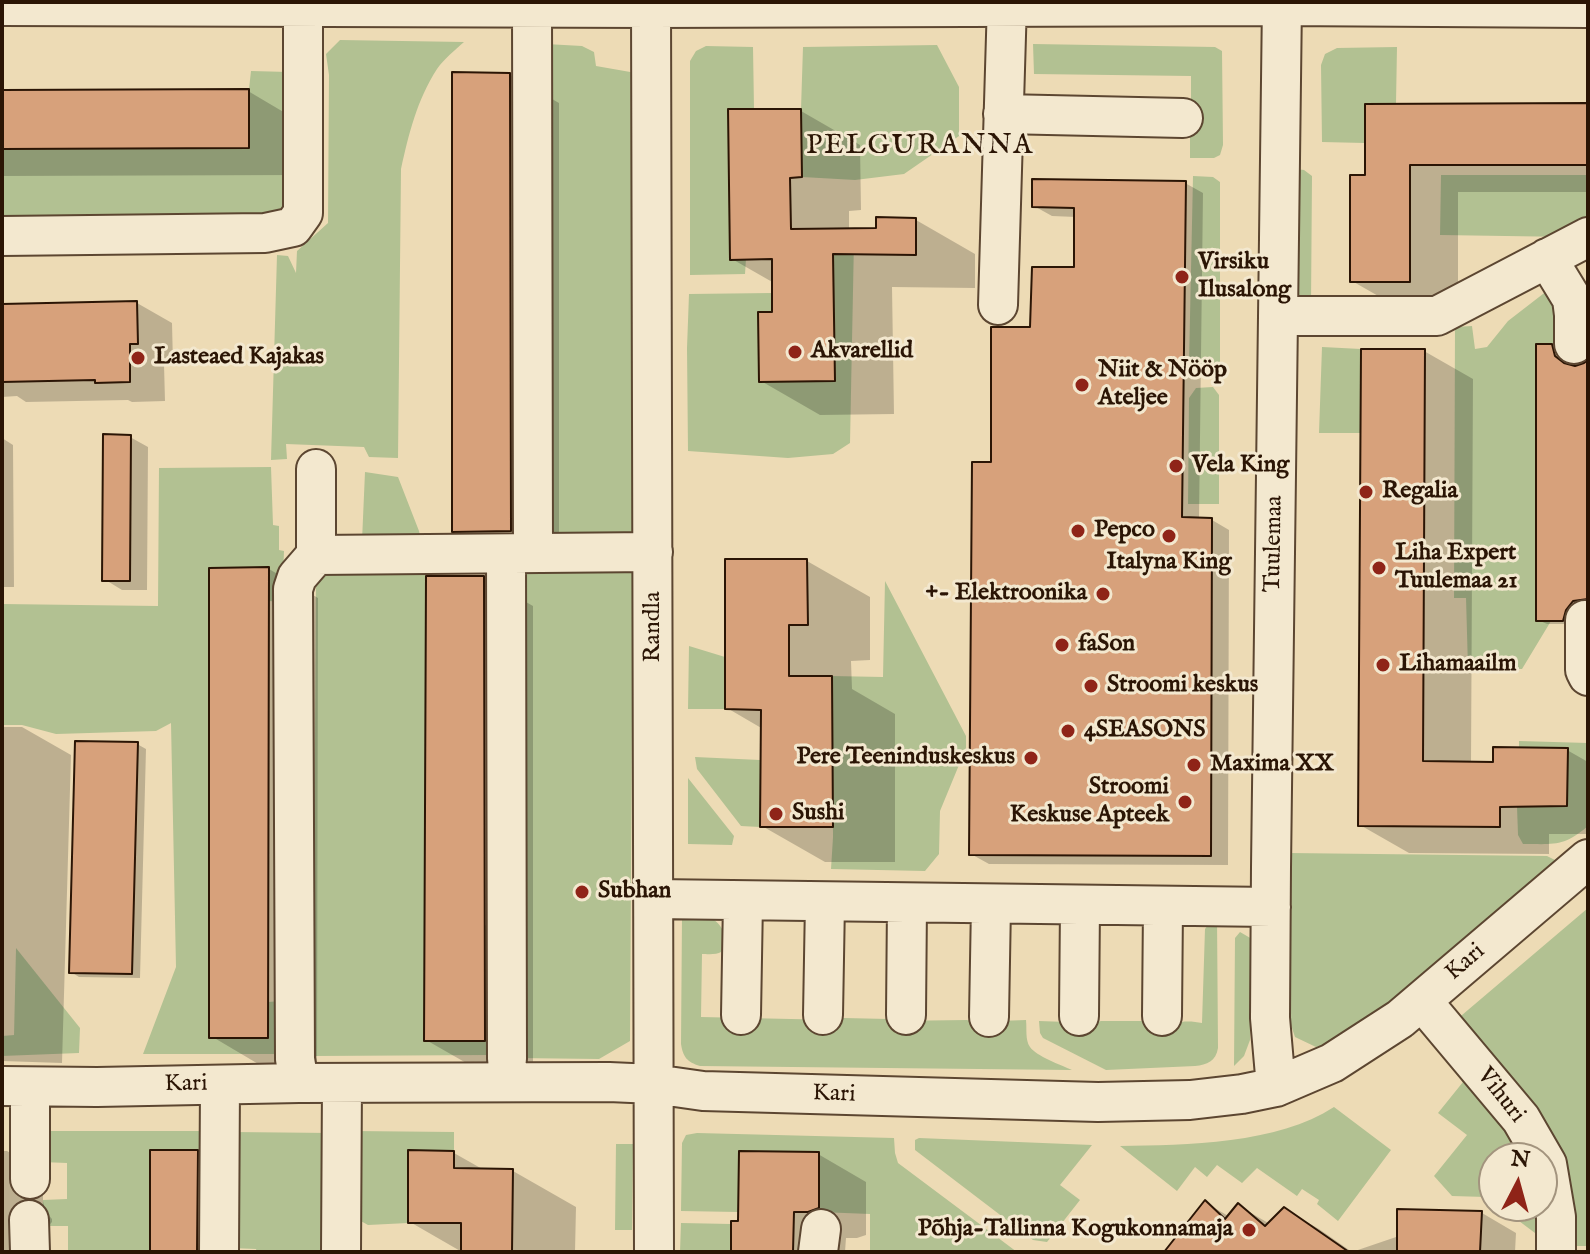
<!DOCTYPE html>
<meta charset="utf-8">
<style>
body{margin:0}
#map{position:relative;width:1590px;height:1254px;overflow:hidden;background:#eddbb5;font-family:"IM FELL English",serif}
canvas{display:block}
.frame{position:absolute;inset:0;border:4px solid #2b1505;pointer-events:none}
.north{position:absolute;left:1478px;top:1142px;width:80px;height:80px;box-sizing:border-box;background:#f3e8cf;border:2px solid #a3947e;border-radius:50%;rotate:6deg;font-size:22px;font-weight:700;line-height:32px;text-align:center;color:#2b1505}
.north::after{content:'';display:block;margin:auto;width:28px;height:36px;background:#8f2418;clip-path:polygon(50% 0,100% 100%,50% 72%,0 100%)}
</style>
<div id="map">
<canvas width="1590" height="1254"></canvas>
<div class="frame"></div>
<div class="north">N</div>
</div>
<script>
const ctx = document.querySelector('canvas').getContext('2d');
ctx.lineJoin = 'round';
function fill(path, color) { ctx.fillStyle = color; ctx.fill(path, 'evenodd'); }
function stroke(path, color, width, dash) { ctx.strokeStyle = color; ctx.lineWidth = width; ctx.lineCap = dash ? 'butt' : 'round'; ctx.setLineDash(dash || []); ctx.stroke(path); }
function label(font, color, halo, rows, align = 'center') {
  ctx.font = font + ' "IM FELL English",serif'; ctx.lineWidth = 6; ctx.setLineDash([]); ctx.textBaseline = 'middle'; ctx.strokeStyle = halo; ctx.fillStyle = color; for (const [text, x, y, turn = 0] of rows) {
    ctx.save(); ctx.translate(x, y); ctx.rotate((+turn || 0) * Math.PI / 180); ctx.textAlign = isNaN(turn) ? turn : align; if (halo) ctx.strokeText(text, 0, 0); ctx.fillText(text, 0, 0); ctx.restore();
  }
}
fill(new Path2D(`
 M340,40L464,42C455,50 444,59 437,69C417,100 409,133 401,169L398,458L369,457L364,447L286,444L287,459L271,460L277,255L288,256L296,273L297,251L328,223L329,75L326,54Z
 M546,44L582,46L594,52L596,66L636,73L630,1041L599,1059L516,1058L522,586L533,553Z
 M1033,44L1215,47L1222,51L1223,145L1220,155L1214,158H1190V133L1196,129L1198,106L1191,101V76L1034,74Z
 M937,45L959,87V136L904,174L855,180L802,177L801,109L803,47Z
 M706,46L753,47L754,109L728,110L730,259H746L745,274L690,275V61L696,51Z
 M1397,47L1396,103L1365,104V143L1322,142L1321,65L1325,54L1337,48Z
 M251,71L289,72L294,190L283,209L261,218L2,219V149L248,148L249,89Z
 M1296,169L1304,170L1312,176L1311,304L1297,302Z
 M1441,175H1588V224L1571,237L1440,235Z
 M1193,176L1213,177L1220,182V364L1214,371L1196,373L1189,363Z
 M833,228L854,241L850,443L833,454L788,458L688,451L687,348L689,294L772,293L773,312L758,313L759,382L835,381Z
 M1552,287L1563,344L1536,345V620L1551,621L1522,669H1468L1466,598H1454L1455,327L1472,326L1475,349L1487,347L1508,321Z
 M1322,347L1361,349L1360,433H1319Z
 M1213,387L1219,395V504H1188L1189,398L1196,388Z
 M271,467L273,525L279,526V550L284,551L282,602L269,601V568H209V1037L268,1038V1002L281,1001V1054H143L176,967L171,723L156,731L56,734L22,725H2V604L158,606L159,468Z
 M365,472L398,477L419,531L422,547L362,541Z
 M426,564L424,1040L485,1041V925L494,929L491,1055L313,1056L316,582L335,567Z
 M885,581L966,736V748L940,811L939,854L925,871L831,869L833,837L832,676L883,677Z
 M689,646L725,657V709H688Z
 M1519,741L1588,743V826C1563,847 1555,844 1523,844L1518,835L1517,807L1567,806L1568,748L1519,747Z
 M695,757L760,760V827L741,826L697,769Z
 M688,778L734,836L732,845L688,844Z
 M1289,853L1547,856L1559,862L1342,1040L1316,1047L1295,1037L1287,1013Z
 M1588,908V1246H1568L1455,1021Z
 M682,917C691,917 702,915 710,918C721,921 732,942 721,952C717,955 707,954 702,954L701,1017L836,1020L844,1018L888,1019L891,1021L967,1020L972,1022L1026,1020C1027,1029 1025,1040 1030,1047C1036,1056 1061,1065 1072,1070L700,1066C687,1062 683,1057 681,1044Z
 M1217,918L1218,1048C1216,1061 1207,1065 1195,1066L1106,1070L1043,1038L1040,1033L1039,1021L1094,1023L1101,1021H1142C1155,1026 1169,1023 1182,1022C1188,1021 1196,1022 1202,1023L1205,929L1211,921Z
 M1240,932L1252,939L1250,1040L1244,1056L1234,1066L1235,938Z
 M16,948L80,1028L79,1053L2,1056V1036L14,1035Z
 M1436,1038L1528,1158H1494V1203L1486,1197L1452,1196L1434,1176L1467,1135L1438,1113L1463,1082L1431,1043Z
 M1334,1107L1391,1150L1338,1221L1317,1204L1319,1200L1302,1189L1297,1196L1257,1168L1242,1183L1217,1165L1207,1177L1195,1167L1177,1191L1120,1146C1186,1145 1278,1144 1334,1107Z
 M42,1131H208L209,1150H150V1252H68V1226H42L43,1200L67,1199V1163L42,1162Z
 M353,1131L454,1132V1151H408V1223L368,1225L359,1220Z
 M232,1132L331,1133V1252H257L256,1249L231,1248Z
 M697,1133L894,1138L895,1153L898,1163L1017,1252H870V1214L819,1212L818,1152H739L738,1212L681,1211L682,1143L686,1135Z
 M919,1138L1092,1145L1060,1185L1080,1200L1047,1242L1033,1240L915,1150V1140Z
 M616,1144H633L632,1230H615Z
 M1499,1206H1542L1543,1239Z
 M681,1223L731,1224V1252H680Z`), '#b2c192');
fill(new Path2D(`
 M510,75L559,103V558L503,559L454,531Z
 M248,91L297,120V175L2,176V92Z
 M1588,105V192H1458V309H1401L1352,281L1367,177Z
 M801,111L860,145L861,210L849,211V230H878L916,220L975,254V288L892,287L894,414L820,415L761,381L774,314V283L732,259Z
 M1185,183L1203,193L1199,519L1212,520L1229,530L1228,865L989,864L971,854L993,465L1032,329L1076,269V217L1052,216L1034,206Z
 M137,303L172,323L173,364H164L165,401L132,402L128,400L26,402L17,396L2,397V306Z
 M1552,346L1560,351L1563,361L1567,366L1575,368L1588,363V603L1571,624H1547L1538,620Z
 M1424,351L1473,379L1471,764H1495L1567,750L1588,762V834H1549V854L1409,853L1360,825Z
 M130,437L148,447L147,590H122L104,579Z
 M2,438L13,445L14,587H2Z
 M807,561L870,597V660L851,661L852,689L895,714V862H825L762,826L763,729L727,708Z
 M269,569L318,598L317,1065H260L211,1036Z
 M484,578L533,606V1068H475L426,1040Z
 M2,727H22L71,755L62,1063L2,1061Z
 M137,744L146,749L140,978L79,977L71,972Z
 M2,1151H7L43,1171V1201L45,1211L52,1219V1222L44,1231L42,1252H2Z
 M197,1152L232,1172V1252H152Z
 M454,1153L484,1170L513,1171L576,1207L575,1252H462L410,1222Z
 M818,1154L866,1182V1235L857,1238H846L845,1252H733L740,1223Z
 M1206,1203L1230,1217L1239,1206L1270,1224L1284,1209L1319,1229L1352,1252H1166Z
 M1482,1213L1516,1233L1515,1252H1352L1399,1236Z`), '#0003');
const building = new Path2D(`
 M452,72L510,73L511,531L452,532Z
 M249,89V148L2,149V90Z
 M1588,103V165H1410V282H1350V175H1365V104Z
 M728,109H801L802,177L790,178L791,229L876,228V217L916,218V255L833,254L835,381L759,382L758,312H772V259L730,260Z
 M1032,179L1186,181L1182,517L1212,518L1211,856L969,855L972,462H991V327H1030L1032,267H1074V208L1032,207Z
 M137,301L138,344H130V382L95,383V380L2,382V304Z
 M1536,344H1552L1555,356L1564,363L1575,366L1584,363L1588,360V599L1573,601L1566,610L1563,621H1536Z
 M1361,349H1425L1423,761L1493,762V747L1568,748L1567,806L1500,807V827L1358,826Z
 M103,434L131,435L130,581H102Z
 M725,559H807L808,625H789V676H832L833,827H760L761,710L725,709Z
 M269,567L268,1038H209V568Z
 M426,576H484L485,1041H424Z
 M75,741L138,742L132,974L69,973Z
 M150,1150H198L197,1252H150Z
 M408,1150L454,1151V1168L513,1169L512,1252H461V1223H408Z
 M739,1151L819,1152V1208L808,1212H794L793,1252H731V1221H738Z
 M1205,1200L1225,1219L1238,1203L1265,1226L1284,1207L1349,1252H1164Z
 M1397,1209L1482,1211L1480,1252H1397Z`);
fill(building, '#d7a17b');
stroke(building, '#2b1505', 2);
const minor = new Path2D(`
 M651,2L654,1252
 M2,6L652,8L1282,6L1588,8
 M532,7L533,553
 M1003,114L1183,118
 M2,236L265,233L293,227L303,213V7
 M1547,258L1572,299L1574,315V344
 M998,305L1007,2
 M1278,316H1437L1588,237
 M506,554L507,1059
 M316,555L653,552
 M1585,620V670L1588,676
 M655,899L1271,907
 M1422,1001L1521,1119L1547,1164L1556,1217V1252
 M741,1015L743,901
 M823,1015L825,902
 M906,1015L907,904
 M1079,1016L1080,906
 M1162,1016L1163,907
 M989,1017L991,905
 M299,1083L295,1059L293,589L297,577L316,555V469
 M2,1086L97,1087L299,1083L609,1082L654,1084L703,1091L1098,1102L1190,1100L1242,1094L1276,1087L1332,1063L1400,1019L1588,859
 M1276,1087L1270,1018L1271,867L1282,2
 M30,1179V1087
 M29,1220L30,1252
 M219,1252L220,1085
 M341,1252L342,1083
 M818,1252L821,1229`);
stroke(minor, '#5c4631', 42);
stroke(minor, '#f3e8cf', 38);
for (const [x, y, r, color] of [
 [1182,277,8,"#8f2418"],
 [795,352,8,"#8f2418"],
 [138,358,8,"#8f2418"],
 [1082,385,8,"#8f2418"],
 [1176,466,8,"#8f2418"],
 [1366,492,8,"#8f2418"],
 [1078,531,8,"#8f2418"],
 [1169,536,8,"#8f2418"],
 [1379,568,8,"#8f2418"],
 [1103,594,8,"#8f2418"],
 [1062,645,8,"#8f2418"],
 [1383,665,8,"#8f2418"],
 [1091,686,8,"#8f2418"],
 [1068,731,8,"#8f2418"],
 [1031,758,8,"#8f2418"],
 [1194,765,8,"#8f2418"],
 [1185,802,8,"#8f2418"],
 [776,814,8,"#8f2418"],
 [582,892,8,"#8f2418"],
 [1249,1230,8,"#8f2418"]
]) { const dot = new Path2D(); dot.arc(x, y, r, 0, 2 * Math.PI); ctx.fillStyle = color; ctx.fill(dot); stroke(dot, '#f3e8cf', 3); }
label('bold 24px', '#2b1505', '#f3e8cf', [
 ["Virsiku",1198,263],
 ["Ilusalong",1198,291],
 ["Akvarellid",811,352],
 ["Lasteaed Kajakas",154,358],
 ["Niit & Nööp",1098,371],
 ["Ateljee",1098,399],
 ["Vela King",1192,466],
 ["Regalia",1382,492],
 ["Pepco",1094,531],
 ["Liha Expert",1395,554],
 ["Tuulemaa 21",1395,582],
 ["Italyna King",1169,563,"center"],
 ["+- Elektroonika",1087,594,"right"],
 ["faSon",1078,645],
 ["Lihamaailm",1399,665],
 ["Stroomi keskus",1107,686],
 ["4SEASONS",1084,731],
 ["Pere Teeninduskeskus",1015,758,"right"],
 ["Maxima XX",1210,765],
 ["Stroomi",1169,788,"right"],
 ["Keskuse Apteek",1169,816,"right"],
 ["Sushi",792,814],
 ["Subhan",598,892],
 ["Põhja-Tallinna Kogukonnamaja",1233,1230,"right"]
], 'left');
label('24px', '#2b1505', '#f3e8cf', [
 ["Tuulemaa",1275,544,-89],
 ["Randla",654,627,-90],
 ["Kari",1466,963,-41],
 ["Kari",186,1085,-1],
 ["Kari",834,1095,2],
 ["Vihuri",1500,1096,52]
]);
ctx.letterSpacing = '2px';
label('28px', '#2b1505', '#f3e8cf', [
 ["PELGURANNA",920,147]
]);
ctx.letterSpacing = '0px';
</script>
